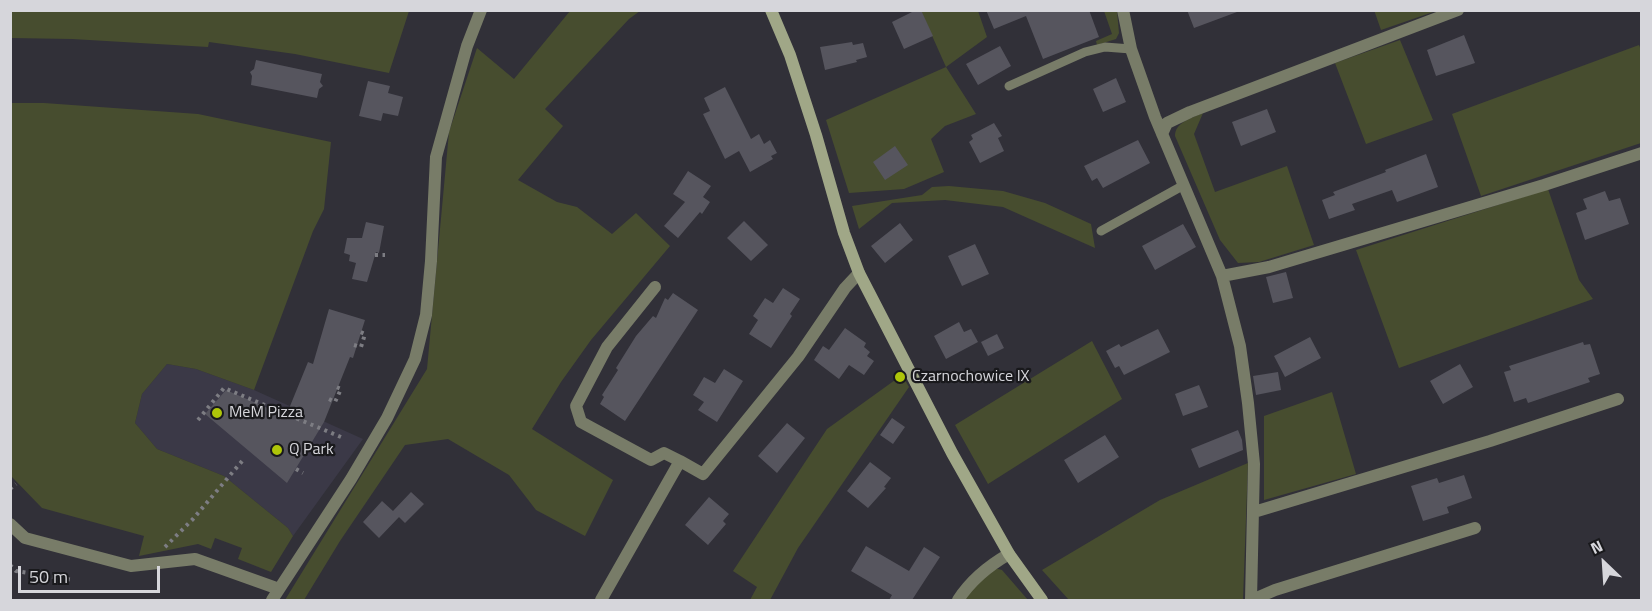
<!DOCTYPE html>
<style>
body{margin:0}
#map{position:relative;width:1652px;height:611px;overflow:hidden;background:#313038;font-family:"Titillium Web",sans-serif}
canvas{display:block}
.frame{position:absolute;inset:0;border:12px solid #d6d6db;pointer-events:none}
.north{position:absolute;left:1574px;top:533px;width:60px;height:60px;-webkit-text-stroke:4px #19191c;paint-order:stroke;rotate:335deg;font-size:16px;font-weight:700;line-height:24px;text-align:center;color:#d6d6db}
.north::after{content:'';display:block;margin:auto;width:21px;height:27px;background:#d6d6db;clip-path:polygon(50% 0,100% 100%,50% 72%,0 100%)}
.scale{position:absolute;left:18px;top:566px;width:142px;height:27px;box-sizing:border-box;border:3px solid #d6d6db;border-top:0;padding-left:8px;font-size:18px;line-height:21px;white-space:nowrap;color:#d6d6db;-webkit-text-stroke:4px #19191c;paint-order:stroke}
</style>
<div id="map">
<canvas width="1652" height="611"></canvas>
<div class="frame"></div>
<div class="north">N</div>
<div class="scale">50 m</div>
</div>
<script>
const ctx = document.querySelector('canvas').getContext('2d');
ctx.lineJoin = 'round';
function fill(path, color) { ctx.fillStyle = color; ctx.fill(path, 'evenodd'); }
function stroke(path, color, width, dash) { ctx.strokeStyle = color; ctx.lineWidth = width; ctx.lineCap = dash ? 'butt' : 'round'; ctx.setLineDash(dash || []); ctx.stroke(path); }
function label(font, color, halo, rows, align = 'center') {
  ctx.font = font + ' "Titillium Web",sans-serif'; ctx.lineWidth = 4.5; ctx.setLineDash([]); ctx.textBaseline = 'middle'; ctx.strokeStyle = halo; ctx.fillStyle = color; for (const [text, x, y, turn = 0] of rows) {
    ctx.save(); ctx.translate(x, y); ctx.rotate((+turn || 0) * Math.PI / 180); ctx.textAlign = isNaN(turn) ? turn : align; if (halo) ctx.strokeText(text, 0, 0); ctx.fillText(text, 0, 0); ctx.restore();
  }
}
fill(new Path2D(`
 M167,364L196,369L254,390L363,439L293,536L288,528L224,476L157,449L135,423L142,394Z`), '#3b3947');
fill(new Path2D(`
 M1374,10H1436V11L1381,30Z
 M10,11L11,10L409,11L389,73L295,54L209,42L208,47L72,39L11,38Z
 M570,11H640L629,19L545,109L563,126L518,180L557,202L577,207L612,234L636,213L670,246L591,340L561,382L532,429L613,480L585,536L536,510L509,475L448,439L405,445L340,541L304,600H285L427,369L449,132L477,48L514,79Z
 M921,11H978L987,37L946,67L976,114L945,126L931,139L944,172L904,189L849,193L826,120L946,67Z
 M1104,11H1117L1119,33L1116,39L1097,45L1096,41L1112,34Z
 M1400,40L1433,120L1366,144L1335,63Z
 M1639,45L1642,52L1641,143L1481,196L1452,114Z
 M11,103H44L198,114L331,142L324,209L313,231L254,390L196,369L167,364L142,394L135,423L157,449L224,476L288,528L293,536L271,572L238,559L242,548L215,538L211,549L198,544L139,556L144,536L42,508L11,476Z
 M1203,113L1194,134L1215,192L1287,166L1314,245L1259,262L1238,263L1220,240L1175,136C1175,122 1192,118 1203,113Z
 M949,186L1003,191L1045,203L1091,224L1095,248L1003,207L945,200L892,203L859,229L852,206L922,195L932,187Z
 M1548,189L1579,280L1593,299L1399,368L1356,250Z
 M1092,341L1122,399L988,484L955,425Z
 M902,375L909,387L798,548L770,600H750L757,587L733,571L827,429Z
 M1332,392L1356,474L1264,500V416Z
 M1248,463L1243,600H1069L1042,570L1160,500Z
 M994,568L1002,570L1028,600H961Z`), '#474d2f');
fill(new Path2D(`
 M916,10H921L933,36L904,49L892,22Z
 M986,10H1089L1099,37L1043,59L1026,16L994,29Z
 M1187,10H1237V12L1194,28Z
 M1464,35L1475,63L1436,76L1427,50Z
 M852,42L853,45L863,43L867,57L856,60L857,62L825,70L820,47Z
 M1000,46L1011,66L978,85L966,64Z
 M256,60L322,74L320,82L323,86L319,89L317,98L251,85L252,76L250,72L254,69Z
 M1116,78L1126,102L1103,112L1093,89Z
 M368,81L390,86L388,93L403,97L398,116L383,113L381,121L359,116Z
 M725,87L751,139L759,134L764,144L770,140L777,153L771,156L773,159L750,172L739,151L725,159L703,114L710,111L704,98Z
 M1267,109L1276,132L1241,146L1232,122Z
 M994,123L1002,136L998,138L1004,151L980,163L969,142L973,139L971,135Z
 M1138,140L1150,163L1103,188L1097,178L1092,181L1084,166Z
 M895,146L908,165L885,180L873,162Z
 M1426,154L1438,187L1397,202L1392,190L1352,204L1355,210L1329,219L1322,200L1335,195L1333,192L1386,172L1385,170Z
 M688,171L711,186L703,197L710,202L702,214L700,212L678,238L664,226L685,202L673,194Z
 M1605,191L1609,201L1620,198L1629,224L1585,240L1576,213L1587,209L1583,199Z
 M744,221L768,245L751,261L727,238Z
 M366,222L384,226L379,253L376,252L367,282L352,279L356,263L349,261L350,255L344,253L347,238H362Z
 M900,223L913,240L885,263L871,246Z
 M1183,224L1196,247L1155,270L1142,246Z
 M975,244L989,274L962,286L948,256Z
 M1286,272L1293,298L1273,303L1266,277Z
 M783,288L800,299L790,314L792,316L771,348L749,334L758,320L753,316L765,298L773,303Z
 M673,293L698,310L625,421L600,404L604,397L602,395L618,370L616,368L636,336L653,316L656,318L665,298L668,300Z
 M329,309L365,320L353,358L350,357L324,422L287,483L205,414L226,390L286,416L308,362L313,364Z
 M959,322L964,332L971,329L978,342L946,359L934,336Z
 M845,328L866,343L864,347L870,352L867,356L874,361L864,375L849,365L839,379L814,360L823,346L829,350Z
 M1158,329L1170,352L1124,375L1119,366L1115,368L1106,351L1119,344L1121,347Z
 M997,334L1004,348L988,356L981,342Z
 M1310,337L1321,358L1285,377L1274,356Z
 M1583,342L1584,345L1590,344L1600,374L1588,378L1590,382L1528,403L1526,398L1514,402L1504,372L1511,370L1509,366Z
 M1460,364L1473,387L1443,404L1430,381Z
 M724,369L743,381L717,422L698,410L704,402L693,395L704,377L715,383Z
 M1278,372L1281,390L1256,395L1253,376Z
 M1199,385L1208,407L1183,416L1175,394Z
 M892,418L905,427L893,444L880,435Z
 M787,423L805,438L777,473L758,456Z
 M1238,430L1242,440L1243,450L1199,468L1191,449Z
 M1105,435L1119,457L1078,483L1064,460Z
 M870,462L891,478L884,487L886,488L868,508L847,491Z
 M1464,475L1472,498L1447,507L1449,513L1423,521L1411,486L1437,478L1439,483Z
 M411,492L424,504L405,523L394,512L399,517L379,538L363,522L382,501L393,511Z
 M709,497L729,514L723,521L726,524L708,545L685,525Z
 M866,546L909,571L924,547L940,557L912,600H889L892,595L851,571Z`), '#56555e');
stroke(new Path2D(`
 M375,255H385
 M354,345L361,347L365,334L358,331
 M329,399L335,402L341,389L334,386
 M198,420L224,388L341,437
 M296,469L303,473
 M10,489L16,484
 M165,547L193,519L243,460
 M10,565L16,571L73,580`), '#7d7d83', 4, [3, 4.5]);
stroke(new Path2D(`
 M1009,86L1085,52L1105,47L1131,49
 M1101,231L1184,185`), '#787c68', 9);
stroke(new Path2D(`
 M1123,10L1131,49L1155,117L1222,276L1240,346L1248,403L1254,464L1251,600
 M1162,134L1167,123L1190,112L1458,10
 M1222,276L1269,267L1544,185L1642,153
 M655,287L607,347L576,406L581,422L651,460L664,453L680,461
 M1254,512L1490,441L1618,399
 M10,524L25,538L131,566L195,559L279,589
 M272,600L351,479L387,418L415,359L426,315L431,261L436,157L467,46L481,10
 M601,600L680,461L703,474L798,357L845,288L859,273
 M958,600C971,580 988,566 1009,554
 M1252,600L1275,590L1475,528`), '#787c68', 12);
stroke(new Path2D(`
 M771,10L790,55L816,135L844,233L859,273L952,453L1009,554L1042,600`), '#a0a787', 12);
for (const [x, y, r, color] of [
 [900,377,6,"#aec509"],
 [217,413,6,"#aec509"],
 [277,450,6,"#aec509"]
]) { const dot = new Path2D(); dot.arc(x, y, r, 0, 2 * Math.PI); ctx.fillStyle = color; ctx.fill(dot); stroke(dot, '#19191c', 2); }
label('16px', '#d6d6db', '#19191c', [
 ["Czarnochowice IX",912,377],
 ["MeM Pizza",229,413],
 ["Q Park",289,450]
], 'left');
</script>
